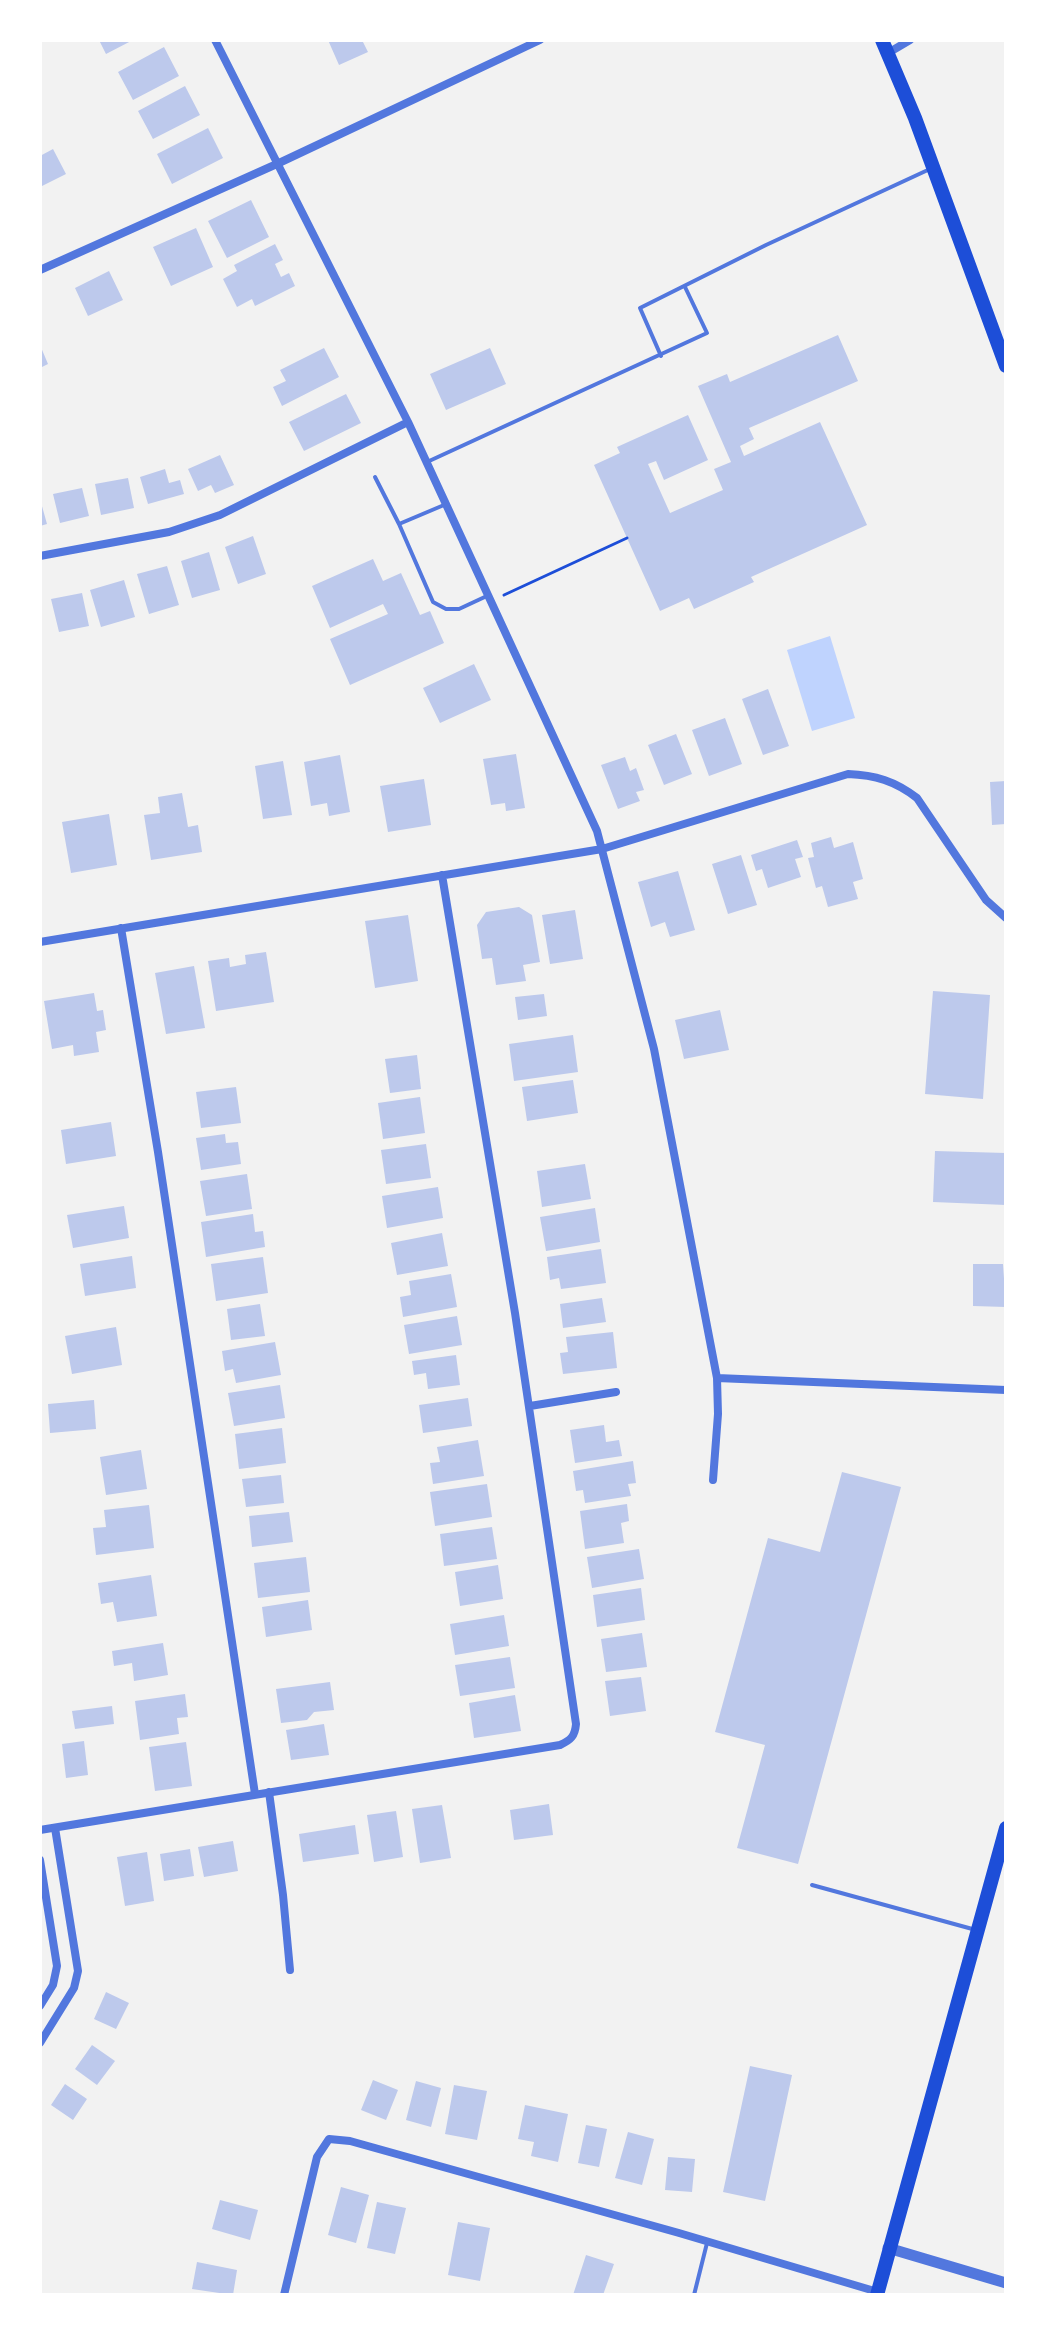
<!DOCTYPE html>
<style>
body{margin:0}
#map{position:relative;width:1046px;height:2335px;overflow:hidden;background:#f2f2f2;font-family:"Work Sans",sans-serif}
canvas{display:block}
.frame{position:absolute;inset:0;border:42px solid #fff;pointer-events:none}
</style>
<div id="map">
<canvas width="1046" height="2335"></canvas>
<div class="frame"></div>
</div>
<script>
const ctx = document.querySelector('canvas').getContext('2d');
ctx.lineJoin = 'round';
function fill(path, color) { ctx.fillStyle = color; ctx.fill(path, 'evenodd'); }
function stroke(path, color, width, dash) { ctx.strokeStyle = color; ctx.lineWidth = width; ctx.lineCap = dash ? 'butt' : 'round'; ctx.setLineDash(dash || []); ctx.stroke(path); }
fill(new Path2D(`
 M830,636L855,718L812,731L787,650Z`), '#bfd3fe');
fill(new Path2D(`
 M99,40H133L106,54Z
 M328,40H362L368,52L339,65Z
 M164,47L179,76L133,100L118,72Z
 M185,86L200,115L153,139L138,111Z
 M208,128L223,158L172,184L157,154Z
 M53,149L66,174L40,187V156Z
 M251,200L269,237L227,258L208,221Z
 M196,228L213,267L171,286L153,247Z
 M275,244L283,260L275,264L281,277L289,273L295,286L255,306L252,299L237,307L223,279L237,271L234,265Z
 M109,271L123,300L88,316L75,288Z
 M838,335L858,381L749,428L754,439L740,446L744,456L820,422L867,525L751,577L754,582L694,609L689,598L660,611L594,465L620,453L617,447L688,415L708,460L664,480L656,461L648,464L670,513L723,490L714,469L731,462L698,386L727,374L730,382Z
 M40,345L48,364L40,368Z
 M324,348L339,377L282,406L273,387L286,381L280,370Z
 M490,348L506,384L446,410L430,374Z
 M346,394L361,423L304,451L289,422Z
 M220,455L234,485L215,493L211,485L198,491L188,469Z
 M165,469L169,483L180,480L184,494L148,504L140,477Z
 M128,478L134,508L101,515L95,484Z
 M82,488L89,516L60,523L53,494Z
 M40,499L47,524L40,526Z
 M253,536L266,574L238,584L225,547Z
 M209,552L220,590L192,598L181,561Z
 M373,559L383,581L401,573L420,615L430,611L444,643L350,685L330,639L388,614L383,604L330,628L312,586Z
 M167,566L179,605L149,614L137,574Z
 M124,580L135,617L101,627L90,590Z
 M82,593L89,626L59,632L51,599Z
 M474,664L491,700L440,723L423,688Z
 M768,689L789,746L763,755L742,699Z
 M725,718L742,764L709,776L692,730Z
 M676,734L692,774L664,785L648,745Z
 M516,754L525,808L506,811L505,803L491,805L483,759Z
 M340,755L350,812L329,816L327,803L311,806L304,762Z
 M625,757L630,771L636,768L644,790L636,792L640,801L618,809L601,765Z
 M283,761L292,815L263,819L255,766Z
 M424,779L431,825L388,832L380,786Z
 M1006,781V824L992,825L990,782Z
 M182,793L188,827L198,825L202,852L151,860L144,815L160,813L158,797Z
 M109,814L117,865L71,873L62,822Z
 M831,837L834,848L853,842L863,879L853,882L858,899L828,907L822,886L816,888L808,858L814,857L811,843Z
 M797,840L803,857L795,859L801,877L768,888L762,869L756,871L751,855Z
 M741,855L757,905L728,914L712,864Z
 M678,871L695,930L670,937L665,922L651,927L638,882Z
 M519,907L532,915L540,962L523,965L526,981L496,985L492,958L482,959L477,925L486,912Z
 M575,910L583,959L550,964L542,915Z
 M408,915L418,981L375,988L365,921Z
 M266,952L274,1002L216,1011L208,961L229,958L230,967L246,964L245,955Z
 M194,966L205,1028L166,1034L155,973Z
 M933,991L990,995L983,1099L925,1094Z
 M94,993L97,1011L103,1010L106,1030L96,1032L99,1052L74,1056L73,1045L52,1049L44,1001Z
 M544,994L547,1016L518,1020L515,997Z
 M720,1010L729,1050L684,1059L675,1020Z
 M573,1035L578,1072L514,1081L509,1044Z
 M417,1055L421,1089L390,1093L385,1059Z
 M573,1080L578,1113L527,1121L522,1087Z
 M236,1087L241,1123L201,1128L196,1092Z
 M420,1097L425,1133L383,1139L378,1103Z
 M111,1122L116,1156L66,1164L61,1130Z
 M225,1134L226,1143L238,1142L241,1164L201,1170L196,1138Z
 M426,1144L431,1178L386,1184L381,1150Z
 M935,1151L1006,1153V1205L933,1202Z
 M585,1164L591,1199L542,1207L537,1171Z
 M247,1174L252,1209L206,1216L200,1181Z
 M438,1187L443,1218L387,1228L382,1196Z
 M124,1206L129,1238L73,1248L67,1215Z
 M595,1208L600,1242L546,1251L540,1217Z
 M253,1214L255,1232L263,1231L265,1247L206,1257L201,1222Z
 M442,1233L448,1266L397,1275L391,1243Z
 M601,1249L606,1283L561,1289L559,1278L550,1280L547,1257Z
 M132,1256L136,1288L85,1296L80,1264Z
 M263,1257L268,1293L216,1301L211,1264Z
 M973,1264H1003L1006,1307L973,1306Z
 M451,1274L457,1307L403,1317L400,1297L411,1295L409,1281Z
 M602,1298L606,1322L563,1328L560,1304Z
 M260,1304L265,1336L231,1340L227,1309Z
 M457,1316L462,1345L409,1354L404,1325Z
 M116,1327L122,1365L72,1374L65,1336Z
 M613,1332L617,1368L563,1374L560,1353L568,1352L566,1337Z
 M275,1342L281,1375L236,1383L233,1369L225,1371L222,1351Z
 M456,1355L460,1385L428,1389L426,1373L414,1375L412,1361Z
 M280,1385L285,1418L234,1426L228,1393Z
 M468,1398L472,1426L423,1433L419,1405Z
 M94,1400L96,1429L50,1433L48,1404Z
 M604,1425L606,1442L619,1440L622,1456L575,1463L570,1430Z
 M282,1428L286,1463L239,1469L235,1434Z
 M478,1440L484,1476L433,1484L430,1463L440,1462L437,1447Z
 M141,1450L147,1489L106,1495L100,1457Z
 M633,1461L636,1483L628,1484L631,1496L585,1503L583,1490L576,1491L573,1471Z
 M842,1472L901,1487L798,1864L737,1848L765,1745L715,1732L768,1538L820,1552Z
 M281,1475L284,1503L246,1507L242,1479Z
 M487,1484L492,1517L435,1526L430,1492Z
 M627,1504L629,1521L621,1523L624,1543L585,1549L580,1511Z
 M149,1505L154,1548L96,1555L93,1528L106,1527L104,1510Z
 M289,1512L293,1542L252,1547L249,1516Z
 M492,1527L497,1559L444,1566L440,1534Z
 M639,1549L644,1579L592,1588L587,1557Z
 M306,1557L310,1592L258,1598L254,1563Z
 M498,1565L503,1599L460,1606L455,1572Z
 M151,1575L157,1616L117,1622L113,1602L101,1604L98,1583Z
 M641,1588L645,1620L597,1627L593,1595Z
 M308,1600L312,1630L266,1637L262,1607Z
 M504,1615L509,1646L455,1655L450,1624Z
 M642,1633L647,1667L606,1672L601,1639Z
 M163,1643L168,1675L134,1681L132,1663L114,1666L112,1651Z
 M510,1657L515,1688L460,1696L455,1665Z
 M641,1677L646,1711L610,1716L605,1681Z
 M330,1682L334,1710L314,1712L307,1720L281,1723L276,1689Z
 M185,1694L188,1717L177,1718L179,1734L140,1740L135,1701Z
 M515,1695L521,1731L474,1738L469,1703Z
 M112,1706L114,1724L75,1729L72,1711Z
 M324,1724L329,1755L291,1760L286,1730Z
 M84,1741L88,1775L66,1778L62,1744Z
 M186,1742L192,1786L155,1791L149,1747Z
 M549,1804L553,1835L514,1840L510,1810Z
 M442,1805L451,1858L420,1863L412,1809Z
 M396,1811L403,1857L374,1862L367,1815Z
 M355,1825L359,1854L303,1862L299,1834Z
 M233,1841L238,1871L204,1877L198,1847Z
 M190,1849L194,1876L164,1881L160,1854Z
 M147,1852L154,1901L125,1906L117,1857Z
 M106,1992L129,2003L116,2029L94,2019Z
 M92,2045L115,2061L97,2085L75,2069Z
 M750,2066L792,2075L765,2201L723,2192Z
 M373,2080L398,2090L386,2120L361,2110Z
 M416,2081L441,2088L431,2127L406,2120Z
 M65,2084L87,2099L73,2120L51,2105Z
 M454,2085L487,2091L477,2140L445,2134Z
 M525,2105L568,2114L558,2162L531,2156L534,2142L518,2139Z
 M586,2125L607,2129L599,2167L578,2163Z
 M628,2132L654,2139L642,2185L615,2178Z
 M668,2157L695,2159L692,2192L665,2190Z
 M341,2187L369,2195L356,2243L328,2235Z
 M220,2200L258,2210L250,2240L212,2229Z
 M377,2202L406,2208L395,2254L367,2248Z
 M458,2222L490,2228L480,2281L448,2275Z
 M586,2255L614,2264L603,2295H573Z
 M197,2262L237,2270L233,2295L192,2289Z`), '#bdc9ec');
stroke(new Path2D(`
 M504,595L627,538`), '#1d4ed8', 3);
stroke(new Path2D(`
 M661,356L640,308L766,245L930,169
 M427,462L707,333L685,287
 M375,477L399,524
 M444,505L399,524L433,602L446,609H459L489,595
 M812,1885L976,1930
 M694,2295L707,2243`), '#5277de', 4);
stroke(new Path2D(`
 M215,40L408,422L597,831L654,1049L717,1378L718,1414L713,1480
 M888,53L910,40
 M40,270L279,163L540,40
 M40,556L169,532L220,515L408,422
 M121,928L158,1152L255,1794
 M40,942L602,849L848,774C875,775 895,781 917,798L986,900L1006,918
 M717,1378L1006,1390
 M530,1406L616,1392
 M269,1792L283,1895L290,1970
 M40,1830L560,1745C571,1740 575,1736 576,1724L515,1313L442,875
 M40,1860L57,1966L53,1985L40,2006
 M40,2043L74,1988L78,1971L55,1828
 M284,2295L317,2157L329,2139L350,2141L679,2233L878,2292`), '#5277de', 8);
stroke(new Path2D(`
 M888,2248L1006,2283`), '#5277de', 11);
stroke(new Path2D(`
 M882,40L915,118L1006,366
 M877,2295L1006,1828`), '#1d4ed8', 14);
</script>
